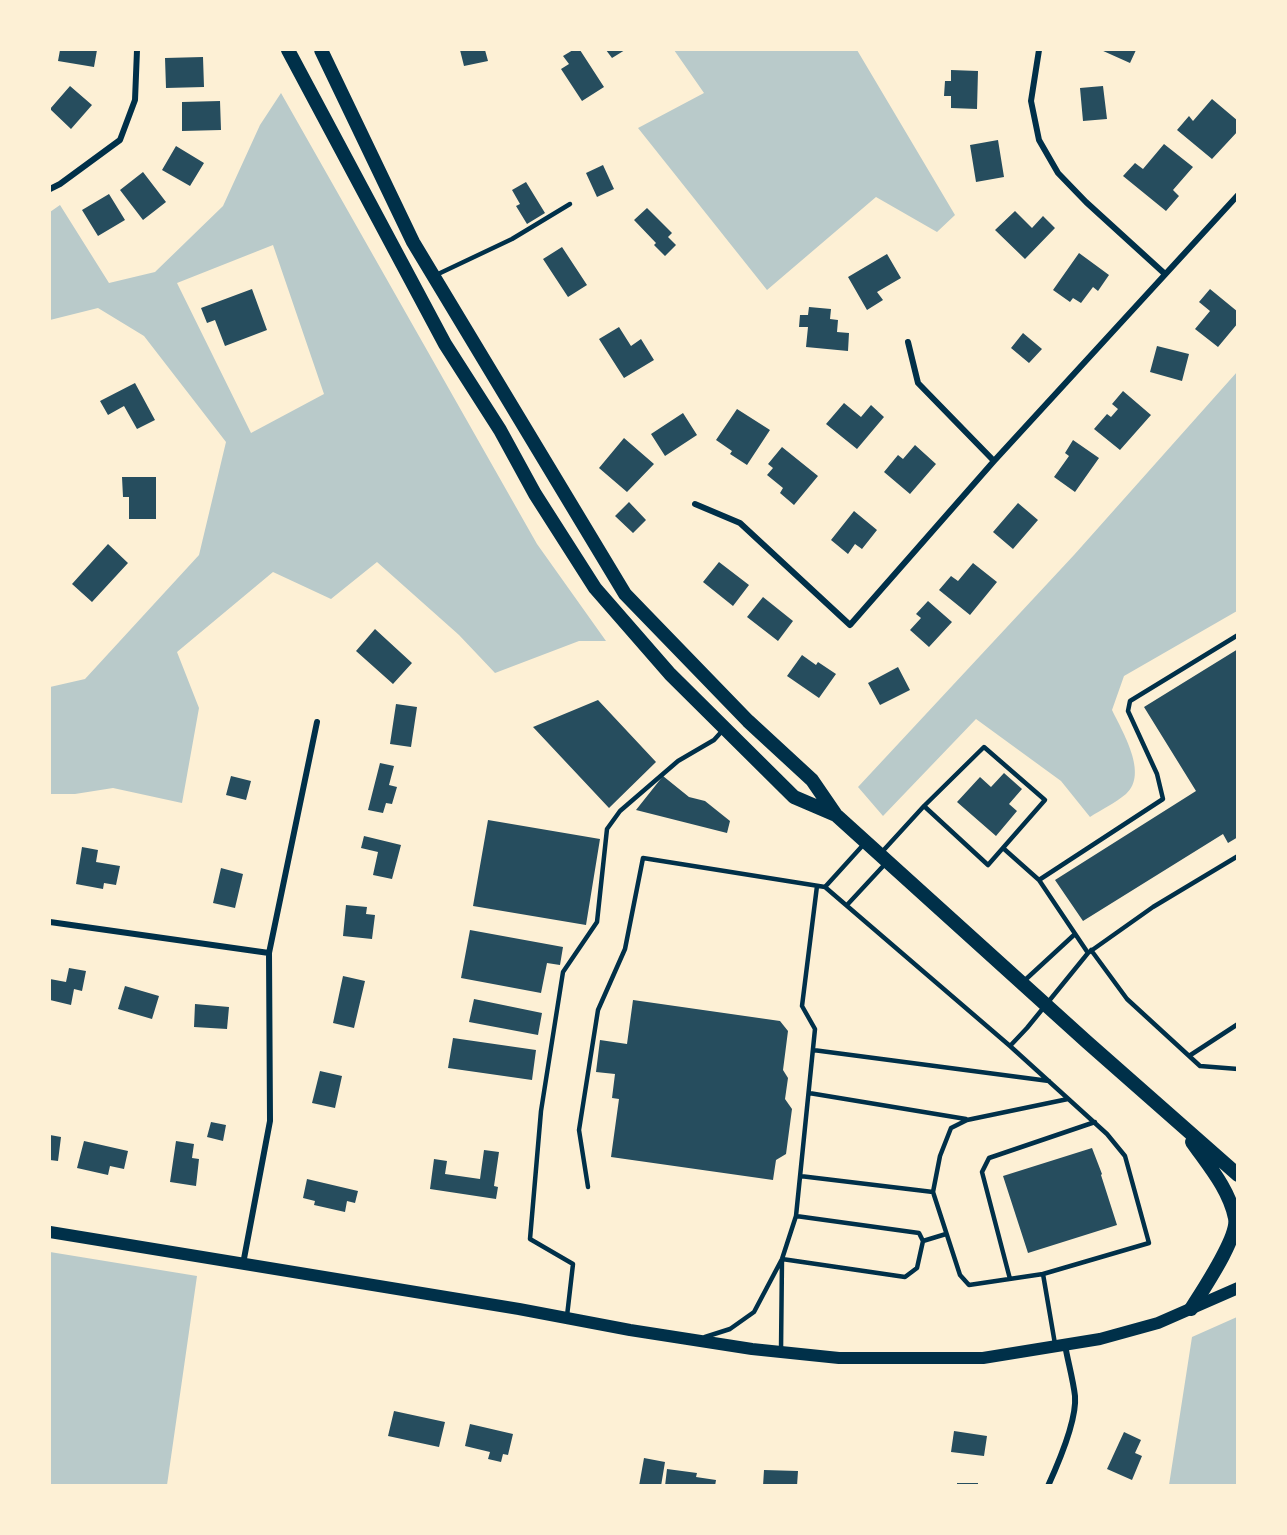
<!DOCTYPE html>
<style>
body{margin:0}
#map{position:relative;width:1287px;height:1535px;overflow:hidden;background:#fdf0d5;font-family:"Roboto Condensed",sans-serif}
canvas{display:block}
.frame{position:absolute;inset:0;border:51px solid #fdf0d5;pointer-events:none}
</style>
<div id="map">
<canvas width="1287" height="1535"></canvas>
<div class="frame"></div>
</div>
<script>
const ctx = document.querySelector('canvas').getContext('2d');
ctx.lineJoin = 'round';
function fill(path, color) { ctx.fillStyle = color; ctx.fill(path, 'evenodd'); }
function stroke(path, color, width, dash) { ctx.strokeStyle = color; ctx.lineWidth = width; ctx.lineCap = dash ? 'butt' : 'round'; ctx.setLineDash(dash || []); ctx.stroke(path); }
fill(new Path2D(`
 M674,50H857L955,215L937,232L876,197L767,290L638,128L704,93Z
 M281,93L537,544L606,641H579L495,673L459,635L377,562L331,599L273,572L177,652L199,708L182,803L113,788L75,794H50V687L85,679L199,555L226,442L144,336L98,308L50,320V212L60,205L109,283L155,272L223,206L260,125ZM273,245L324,394L251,433L177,283Z
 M1237,372V611L1124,676L1112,710C1122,731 1149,774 1126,794C1115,803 1101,810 1090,817L1061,781L976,719L883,816L858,787L1074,555Z
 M50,1252L197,1276L167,1485H50Z
 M1237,1317V1485H1169L1192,1337Z`), '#b9caca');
fill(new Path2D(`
 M60,50H97L94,67L58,61Z
 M460,50H485L488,61L464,66Z
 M573,50H580L604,87L582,101L561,69L569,64L563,56Z
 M606,50H625L612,58Z
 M1101,50H1136L1130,63Z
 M203,57L204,87L166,88L165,58Z
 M951,70L978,71L977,109L951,108V96H944L945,81H951Z
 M70,86L92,105L71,129L50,109Z
 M1103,86L1107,119L1083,121L1080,88Z
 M1212,99L1238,121V131L1212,159L1177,130L1189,116L1193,121Z
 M220,101L221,130L182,131V102Z
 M998,140L1004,177L976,182L970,145Z
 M1164,144L1193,167L1173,190L1179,196L1166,211L1123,176L1135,163L1143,169Z
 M176,146L204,163L190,186L162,170Z
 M603,165L614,189L597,197L586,173Z
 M143,172L166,202L143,220L120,190Z
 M526,182L545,213L527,224L516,206L520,204L512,190Z
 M109,194L125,220L98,236L82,210Z
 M647,208L672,233L668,237L676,245L665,256L654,245L656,243L634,220Z
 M1015,211L1032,228L1043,216L1055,228L1025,259L995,230Z
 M562,247L587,285L568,297L543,259Z
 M1079,253L1109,275L1098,291L1093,287L1081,303L1073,298L1070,302L1053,290Z
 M887,254L901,278L877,292L883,300L867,310L848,277Z
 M252,289L267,330L225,346L215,320L207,323L201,308Z
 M1210,289L1238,312V323L1218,347L1195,329L1210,311L1199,302Z
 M809,307L831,309L830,319L838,320L837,332L849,333L848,351L806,347L808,327H799L800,315H808Z
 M619,327L631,346L641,339L654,360L624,378L599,339Z
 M1023,333L1042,349L1029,363L1011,348Z
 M1157,346L1189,354L1182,381L1150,372Z
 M135,383L155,420L137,429L124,406L108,415L100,401Z
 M1123,391L1151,415L1120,450L1094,429L1107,414L1111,417L1118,409L1112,404Z
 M844,403L861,417L871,405L884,417L857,449L826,424Z
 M737,409L770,430L747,465L730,454L732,451L716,440Z
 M683,413L697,435L665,456L651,434Z
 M624,438L654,464L627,492L599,468Z
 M1073,440L1099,458L1075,492L1054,477L1069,456L1065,453Z
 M915,445L936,464L910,494L884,472L898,455L903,459Z
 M782,447L818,476L794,505L780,493L783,488L767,475L773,468L768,464Z
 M122,477H156V519H129V497H123Z
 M629,502L646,520L633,533L615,516Z
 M1018,503L1038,520L1013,549L993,532Z
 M854,511L877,530L862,549L855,544L848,554L831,540Z
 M108,544L128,563L92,602L72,584Z
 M719,562L749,585L733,606L703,582Z
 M973,563L997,582L970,615L939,590L951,576L958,581Z
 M763,597L793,621L778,641L747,617Z
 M928,601L952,622L929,647L910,630L921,618L916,614Z
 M375,629L412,663L393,684L356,651Z
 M1238,649V837L1228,843L1223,834L1083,921L1055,880L1196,791L1144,707Z
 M802,655L816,665L818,662L836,674L819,698L787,676Z
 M898,667L910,690L880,705L868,683Z
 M598,700L656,762L609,808L533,727Z
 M396,704L417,707L411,747L390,744Z
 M380,763L394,766L389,785L397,787L392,804L386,803L383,813L368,810Z
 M1004,773L1022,789L1009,804L1017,811L996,836L957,802L980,777L991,787Z
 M231,776L251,781L246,800L226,795Z
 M663,776L689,797L705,801L730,821L727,833L636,810Z
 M488,820L600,839L586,925L473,906Z
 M364,836L401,845L392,879L373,875L378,852L361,848Z
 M82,847L98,850L96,862L120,866L116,885L104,883L103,889L76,884Z
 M221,868L243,874L235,908L213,903Z
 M346,905L367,907L366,914L375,915L372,939L343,936Z
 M470,930L563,947L560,965L547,963L541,993L461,978Z
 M69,968L86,971L82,991L74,989L71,1005L50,1000V979L66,982Z
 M343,976L365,981L354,1028L333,1023Z
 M125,986L159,996L152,1019L118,1009Z
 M474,999L542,1013L538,1035L469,1022Z
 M633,1000L780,1021L788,1031L783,1070L788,1078L785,1099L792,1109L786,1154L776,1160L773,1180L611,1157L619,1099L612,1098L615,1074L596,1072L600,1040L627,1044Z
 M195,1004L229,1007L227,1029L194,1027Z
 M453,1038L536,1050L532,1080L448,1068Z
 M320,1071L342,1076L335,1108L312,1103Z
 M211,1122L226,1125L223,1141L207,1137Z
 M50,1135L61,1137L58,1161L50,1160Z
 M84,1141L128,1151L124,1169L110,1166L108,1175L77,1168Z
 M176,1141L194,1144L192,1158L199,1159L196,1186L170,1182Z
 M1092,1148L1102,1174L1101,1175L1117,1225L1028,1253L1003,1176Z
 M484,1150L499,1152L494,1186L498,1187L496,1199L430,1189L434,1159L447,1161L445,1174L480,1179Z
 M307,1179L358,1191L355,1203L347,1201L345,1212L314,1205L315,1201L303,1198Z
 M394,1411L445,1422L439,1447L388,1436Z
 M470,1424L513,1434L508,1455L503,1454L501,1462L488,1459L490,1452L465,1446Z
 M954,1431L987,1436L984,1456L951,1452Z
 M1124,1432L1141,1440L1135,1453L1142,1456L1132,1480L1107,1469Z
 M644,1458L665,1462L661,1486H639Z
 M667,1469L697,1473L696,1477L716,1480L715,1486H665Z
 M764,1470L798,1471L797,1486H763Z
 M957,1483H978V1486H957Z`), '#264d5e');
stroke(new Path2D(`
 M436,275L512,239L570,204
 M1003,848L1039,880L1163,799L1157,774L1128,711L1130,701L1238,635
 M881,853L924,806L984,747L1045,800L988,865L924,806
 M1039,880L1088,953L1153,907L1238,856
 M825,887L864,844
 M847,905L886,863
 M1091,950L1127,999L1200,1066L1238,1069
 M1024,981L1075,934
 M813,1050L1049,1081
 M1189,1056L1238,1024
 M809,1093L966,1119
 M800,1176L933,1192
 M588,1187L579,1130L598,1010L625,949L643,858L825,887L1010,1046
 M923,1241L946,1234
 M782,1259L905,1277L917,1268L923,1241L919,1233L796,1216
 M1043,1274L969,1285L960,1275L933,1192L940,1156L951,1128L967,1120L1068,1099
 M1010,1279L982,1172L989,1158L1095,1122
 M567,1316L573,1264L530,1239L541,1111L563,972L597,922L607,829L620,811L678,761L714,740L723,730
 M705,1337L730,1329L754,1312L782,1259L796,1216L815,1029L802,1006L817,886
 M1055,1344L1043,1274L1149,1243L1125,1156L1107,1134L1010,1046L1027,1028L1088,953
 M781,1350L782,1259`), '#003049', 4.5);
stroke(new Path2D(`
 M1039,50L1031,101L1039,140L1058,173L1086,202L1165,274
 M50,189L60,184L120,140L135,100L137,50
 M908,342L918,383L994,461
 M695,504L740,523L850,625L994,461L1238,195
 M50,922L269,953
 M243,1264L270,1121L269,953L317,722
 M1048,1486C1058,1464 1077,1419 1075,1396C1073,1379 1068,1362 1065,1345`), '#003049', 6);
stroke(new Path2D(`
 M50,1232L519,1309L630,1330L752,1349L839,1358H983L1100,1339L1158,1323L1238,1288`), '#003049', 12);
stroke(new Path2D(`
 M288,50L445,344L500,430L535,494L595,588L670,674L794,797L836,815
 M321,50L413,242L625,594L748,721L812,780L836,815L1087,1042L1238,1175
 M1191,1309C1202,1291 1239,1237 1235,1218C1229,1189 1208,1165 1192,1142`), '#003049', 14);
</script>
